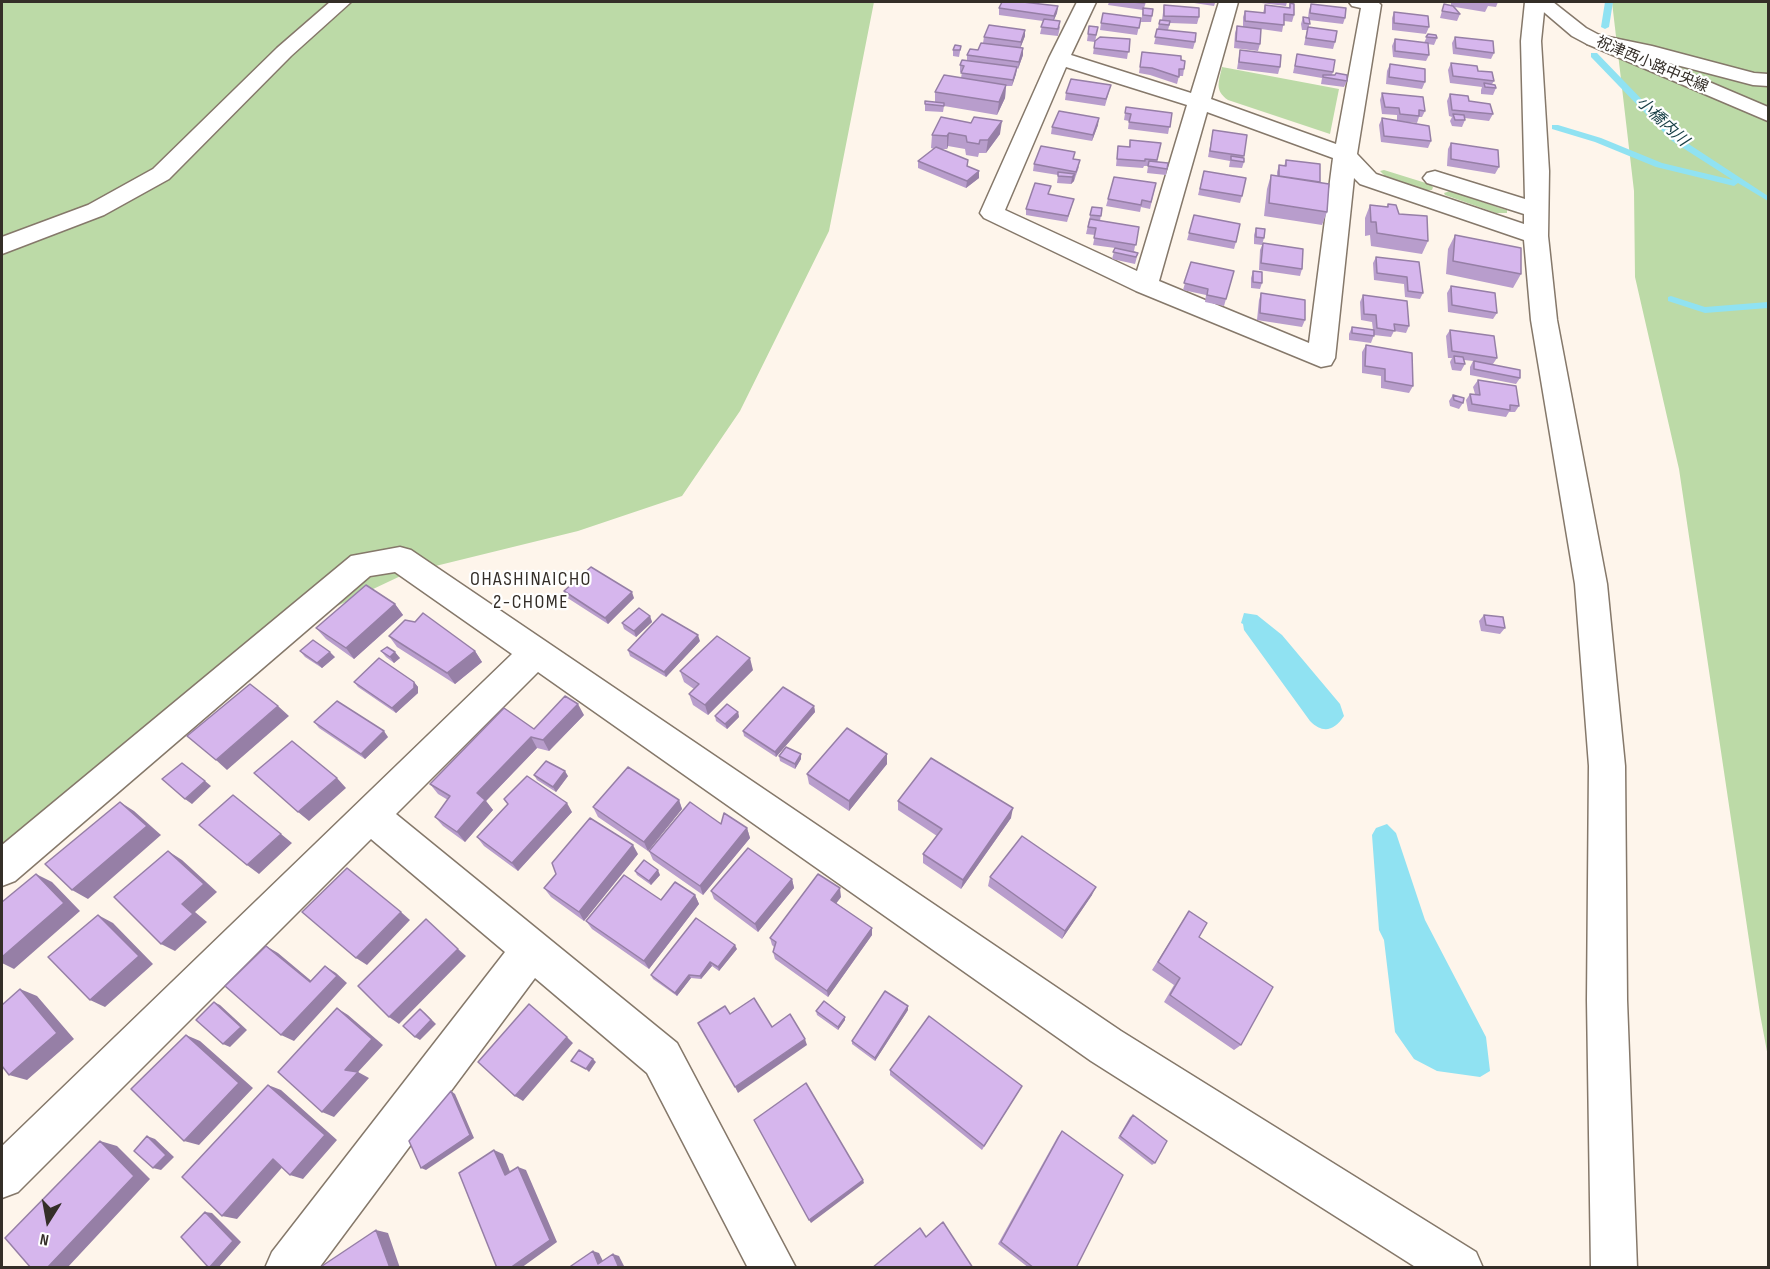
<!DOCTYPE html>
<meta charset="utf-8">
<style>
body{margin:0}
#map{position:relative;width:1770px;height:1269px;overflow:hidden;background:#fef5eb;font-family:"Sofia Sans Condensed",sans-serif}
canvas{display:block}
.frame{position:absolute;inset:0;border:3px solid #342e28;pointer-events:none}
.north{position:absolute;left:18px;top:1191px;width:60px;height:60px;-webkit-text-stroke:4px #fff;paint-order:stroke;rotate:191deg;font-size:16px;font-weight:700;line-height:24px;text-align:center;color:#342e28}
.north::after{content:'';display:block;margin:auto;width:21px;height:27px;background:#342e28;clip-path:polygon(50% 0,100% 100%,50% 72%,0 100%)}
</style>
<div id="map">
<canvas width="1770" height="1269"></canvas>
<div class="frame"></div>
<div class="north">N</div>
</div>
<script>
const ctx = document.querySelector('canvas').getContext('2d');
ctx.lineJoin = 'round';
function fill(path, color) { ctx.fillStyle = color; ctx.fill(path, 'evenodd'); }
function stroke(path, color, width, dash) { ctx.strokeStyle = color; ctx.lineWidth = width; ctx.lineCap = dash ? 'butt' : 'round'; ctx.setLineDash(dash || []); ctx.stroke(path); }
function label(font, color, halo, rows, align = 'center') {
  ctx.font = font + ' "Sofia Sans Condensed","Noto Sans JP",sans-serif'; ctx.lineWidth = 4.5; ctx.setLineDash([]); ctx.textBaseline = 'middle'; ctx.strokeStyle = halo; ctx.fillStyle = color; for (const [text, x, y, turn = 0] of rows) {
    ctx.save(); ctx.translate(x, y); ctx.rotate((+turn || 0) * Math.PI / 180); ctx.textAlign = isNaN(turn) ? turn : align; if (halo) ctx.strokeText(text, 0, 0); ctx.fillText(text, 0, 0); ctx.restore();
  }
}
fill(new Path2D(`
 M2,2H874L829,231L740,411L682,496L578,531L407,573L246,649L2,859Z
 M1612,2H1768V1057L1760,1014L1679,469L1635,277L1634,191Z
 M1222,67L1339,89L1330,134L1228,100C1214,90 1219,82 1222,67Z
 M1384,170L1429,184L1433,187L1432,190H1425L1385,176L1380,171Z
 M1450,191L1500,208L1507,210V213H1496L1445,195L1444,193Z`), '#bcdaa7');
fill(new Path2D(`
 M1244,613L1257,615L1282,635L1340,704L1344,716C1334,731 1323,734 1310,721L1244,630L1243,624L1241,623Z
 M1387,824L1396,833L1425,920L1486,1037L1490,1071L1480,1077L1437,1071L1414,1059L1395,1032L1384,940L1379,930L1372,835L1376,828Z`), '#90e2f2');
fill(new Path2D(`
 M1605,2H1613L1609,27L1605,29L1601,27Z
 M1591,53H1597L1678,137L1768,196V201L1738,183L1734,186L1656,167L1595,142L1552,129V125H1558L1601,138L1662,163L1733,180L1672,141L1591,57Z
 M1671,296L1705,307L1768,302V308L1705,313L1668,301V297Z`), '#90e2f2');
const minor = new Path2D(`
 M330,2H351L291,56L169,179L104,215L2,254V237L88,205L153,169L277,48Z
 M1077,2H1096L1071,55L1191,93L1219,2H1238L1211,99L1336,144L1361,8L1352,6L1349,2H1378L1381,5L1357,154L1376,174L1524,224V214L1427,183L1423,178L1427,173L1435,171L1525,199L1521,41L1525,2H1545L1541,41L1549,171L1548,236L1557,320L1607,584L1625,766L1627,1000L1637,1268H1591L1587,1000L1589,766L1575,584L1531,320L1524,240L1360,184L1354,178L1335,358L1331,365L1321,367L1136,291L984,218L980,213L1049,58ZM1066,67L1187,105L1137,271L1005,210ZM1207,112L1333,158L1309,343L1159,281Z
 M1594,34L1652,46L1754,73L1768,74V86L1753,85L1650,58L1587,44L1584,40L1587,36Z
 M400,547L411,550L1121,1031L1476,1252L1483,1268H1417L1091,1061L538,672L396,814L677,1043L796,1268H748L647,1073L535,978L319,1268H265L272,1252L505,952L371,839L18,1192L2,1198V1146L512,654L395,572L370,576L15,881L2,886V845L351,556Z`);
const major = new Path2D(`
 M1532,2H1553L1586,28L1601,36L1768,107V121L1587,44L1572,36Z`);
stroke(minor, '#85786a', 3);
stroke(major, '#85786a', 3);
fill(minor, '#fff');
fill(major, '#fff');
fill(new Path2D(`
 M1109,2H1146L1144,8L1152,16L1151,22H1141L1143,10L1108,5Z
 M1194,2H1215V3L1214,6L1194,3Z
 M1253,2H1287L1286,6Z
 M1451,2H1498L1496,7L1488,6L1485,12L1455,7L1460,14L1457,21L1440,18L1444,4L1451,6Z
 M1290,3L1294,15L1292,22L1284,21L1282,32L1261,29L1260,44L1258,51L1234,48L1235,33L1237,26L1243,27V17L1245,11L1263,13L1265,5L1289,8Z
 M1311,4L1345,18L1343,24L1309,20V27L1335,42L1333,49L1304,45L1307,30H1302L1301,24L1303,17L1308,18L1309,10Z
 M1164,5L1199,17L1197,24L1170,23L1168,30L1195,42L1193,49L1154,44L1160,20H1162Z
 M1058,6L1057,13L1054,20L1060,27L1058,36L1040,34L1043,21L999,15V8Z
 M1394,12L1429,27L1426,34L1392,30V18Z
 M1141,18L1137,35L1100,30L1101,23Z
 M1089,26L1098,27L1095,42L1087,41Z
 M1428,34L1437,38L1434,45L1428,44L1429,55L1426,61L1393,57L1392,46L1395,39L1424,43Z
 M1025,36L1020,48L1023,55L1018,69L1017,68L1016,74L1012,86H1006L1005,98L997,115L944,106L943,112L925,111V104L935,102V92L961,78L962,72H960V65L967,61V55L978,50L983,43L984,37Z
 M1455,37L1494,53L1491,59L1453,54L1452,43Z
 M1130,39L1127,59L1093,54L1095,41Z
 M961,46L959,57L953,56V50Z
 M1240,50L1280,67L1278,74L1237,69Z
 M1142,52L1181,60L1184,69L1183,76H1179L1177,84L1150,75L1139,73Z
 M1297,54L1333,72L1332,75L1347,81L1344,87L1321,84L1322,78L1293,73Z
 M1451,63L1478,71L1494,81L1492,84L1496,88L1493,95L1481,94V90L1482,87L1450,83L1448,70Z
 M1390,64L1425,82L1422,89L1386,84L1387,71Z
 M1111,85L1105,106L1065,100L1066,93Z
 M1382,93L1425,111L1422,117H1419L1417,123L1397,121V115L1382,114L1380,100Z
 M1450,94L1469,101L1493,114L1489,121L1465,118V120L1462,127L1452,126L1450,121L1452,117L1449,116L1447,101Z
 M1126,107L1172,113L1168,134L1128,129L1129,121L1124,120Z
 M1382,118L1431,141L1428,148L1381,142L1379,125Z
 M971,123L1000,134L986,153H979L978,157L966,155L965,149L948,146L947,149H940L968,166L979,178L966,188L918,168V161L934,149L931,148L932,135Z
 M1098,125L1092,141L1051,134L1052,127Z
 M1213,130L1247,135L1243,158L1244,162L1242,168L1229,167L1230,161L1208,157Z
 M1130,140L1161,143L1157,162L1167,169L1166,175L1147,173L1148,166H1144L1143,168L1116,166L1118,146L1129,147Z
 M1451,143L1499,167L1495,174L1447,166L1448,149Z
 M1074,159L1079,167L1074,181L1071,184L1057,183L1058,175L1033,171L1034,164Z
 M1286,160L1319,183L1327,212L1322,225L1264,216L1267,189L1271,175L1277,176V172L1279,165L1284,166Z
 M1204,171L1242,196L1240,203L1198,195Z
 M1156,183L1150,209L1141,207L1140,212L1106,206L1108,199Z
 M1074,199L1067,222L1026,215V209Z
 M1388,204L1428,241L1422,254L1371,246L1370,235L1365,236V218L1370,205L1387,207Z
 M1092,207L1102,208L1100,221L1139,227L1134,251L1138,253L1135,264L1112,259L1115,248L1093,245L1095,235L1086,234Z
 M1194,215L1236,242L1234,249L1187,240Z
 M1256,228L1264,238L1262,245L1254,244V235Z
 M1455,235L1521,274L1513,288L1446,274L1448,249Z
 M1263,243L1302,269L1300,276L1259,270L1260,250Z
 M1376,257L1419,262L1423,293L1420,299L1405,297L1404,284L1374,280L1373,263Z
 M1191,262L1234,271L1224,306L1205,302L1206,295L1183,290Z
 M1253,271L1262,283L1260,289L1251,288V278Z
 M1451,286L1497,313L1493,319L1448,312L1447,293Z
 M1261,293L1305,320L1302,327L1257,320L1259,300Z
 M1363,295L1409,326L1406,333L1394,331L1391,337L1374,335L1371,343L1349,340V334L1352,327L1373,330L1372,322L1361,320L1360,302Z
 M1450,330L1497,358L1493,364L1520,378L1516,384L1470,375V367L1473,361L1464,360L1465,364L1461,371L1452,370L1450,362L1452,358H1448L1446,336Z
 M1366,345L1413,386L1409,393L1381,388V376L1362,373V352Z
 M1478,380L1519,406L1515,412H1509L1506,417L1468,411L1466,400L1470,394H1475L1473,387Z
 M1453,395L1463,403L1459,409L1450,406L1449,401Z
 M564,591L634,598L608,624L566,597Z
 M395,604L403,615L354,659L326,639L316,628Z
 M1484,615L1505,628L1500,634L1481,631L1479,621Z
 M650,616L652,622L636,637L624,629L622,623Z
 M389,636L475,651L482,662L455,684L397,647Z
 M700,641L666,677L630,656L628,650Z
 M300,651L335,657L322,668L305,657Z
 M381,651L400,658L394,663L386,657Z
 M753,670L708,715L693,705L689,694L694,689L684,682L680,671Z
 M354,682H414L418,687V693L396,713L358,687Z
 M814,706L815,712L776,757L744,736L743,731Z
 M738,712L739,717L727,729L716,721L715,716Z
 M584,715L549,751L537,748L486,801L493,810L465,842L443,826L435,817L448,800L438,794L430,784L534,729Z
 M314,722L388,737L365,759L319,728Z
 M801,754V759L795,769L780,761L779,756Z
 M887,754V764L849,811L809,784L807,774Z
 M534,775L568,776L556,792L537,780Z
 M504,799L572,812L518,871L484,846L477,837L508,804Z
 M679,800L682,809L648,851L598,817L593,807Z
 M898,801L1011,818L961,889L923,863V854L937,836L898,810Z
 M721,824L747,828L750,838L703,895L653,860L649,851Z
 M638,854L584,921L551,897L544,888Z
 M635,871L660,875L651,885L637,875Z
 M990,877L1092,895L1062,939L988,886Z
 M792,879L794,888L758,932L714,899L711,891Z
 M695,895L699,904L649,969L592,929L586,921L661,900Z
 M841,897L836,903L872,928V935L828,997L775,959L773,952L774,947L772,945L770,938Z
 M1189,911L1241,1045L1234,1050L1164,1002L1174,985L1152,970Z
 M737,949L719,971L712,966L701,979L691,978L677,996L653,979L651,975Z
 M908,1010L875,1061L852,1044V1041Z
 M816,1011L845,1017V1020L838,1030L817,1015Z
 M890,1070L1019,1091L982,1150L890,1075Z
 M1133,1115L1155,1163L1152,1165L1118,1138L1130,1117Z
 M1062,1131L1076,1268H1029L998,1244L1058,1136Z`), '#b89dcc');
fill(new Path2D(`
 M1058,6L1057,13L1053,22L1054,16Z
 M1025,30V36L1020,49L1021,42Z
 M1023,48V55L1018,69L1019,62Z
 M1017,67L1016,74L1012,86L1013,80Z
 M1006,85L1005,98L997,115L999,102Z
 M1099,118L1098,125L1092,141L1093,135Z
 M1002,121L1000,134L986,153L988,140Z
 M949,133L948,146L947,149V136Z
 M979,171V178L966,188L967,181Z
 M1075,174L1074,181L1071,184L1072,177Z
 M632,592L634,598L608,624L605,618Z
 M395,604L403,615L354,659L346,648Z
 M650,616L652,622L636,637L634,631Z
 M698,635L700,641L666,677L664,672Z
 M475,651L482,662L455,684L447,673Z
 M330,652L335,657L322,668L317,663Z
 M395,652L400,658L394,663L390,657Z
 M750,658L753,670L708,715L705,705Z
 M414,682L418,687V693L396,713L392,708Z
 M578,704L584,715L549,751L543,740Z
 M278,706L289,716L227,770L216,760Z
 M814,706L815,712L776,757L775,752Z
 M738,712L739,717L727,729L725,724Z
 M384,731L388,737L365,759L361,754Z
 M531,737L537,748L486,801L493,810L465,842L457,832L477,793Z
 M801,754V759L795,769V764Z
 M887,754V764L849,811V801Z
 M565,771L568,776L556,792L553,787Z
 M337,778L346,788L309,821L298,812Z
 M205,781L211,786L192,804L185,799Z
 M679,800L682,809L648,851L644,842Z
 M120,802L134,811L161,835L88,899L72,890Z
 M567,803L572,812L518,871L512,863Z
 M1013,808L1011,818L961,889L963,880Z
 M747,828L750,838L703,895L700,886Z
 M281,834L292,843L259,874L247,865Z
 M633,845L638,854L584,921L579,912Z
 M168,851L182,860L217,892L195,912L207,922L175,951L161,944L182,904Z
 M658,870L660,875L651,885L649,881Z
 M36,874L52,882L80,911L14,969L2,963V957Z
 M792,879L794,888L758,932L755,924Z
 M1096,887L1092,895L1062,939L1065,931Z
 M840,888L841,897L832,909L831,900Z
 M695,895L699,904L649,969L644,961Z
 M401,912L410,920L367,965L356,958Z
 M98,915L113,923L153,964L105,1007L90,1000Z
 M872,928V935L828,997L827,991Z
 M735,945L737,949L719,971L718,967Z
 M266,946L278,953L321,989L310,982Z
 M458,949L466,956L399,1024L389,1017Z
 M710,962L712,966L701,979L700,976Z
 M325,966L336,973L347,983L294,1041L281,1035Z
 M689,975L691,978L677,996L675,993Z
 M20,989L37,996L74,1039L27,1080L9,1075Z
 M214,1002L220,1005L247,1030L230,1047L223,1044Z
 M908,1006V1010L875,1061V1058Z
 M337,1008L348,1015L383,1045L358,1072L369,1078L334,1117L322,1112L345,1070Z
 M420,1009L425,1013L436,1024L420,1040L415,1037Z
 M845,1017V1020L838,1030V1027Z
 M186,1035L200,1041L253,1088L199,1145L184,1141Z
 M567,1037L573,1043L523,1101L515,1096Z
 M805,1039L807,1045L738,1093L735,1087Z
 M593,1059L596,1062L589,1072L586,1069Z
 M268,1085L281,1090L337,1140L303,1179L290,1175Z
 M451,1091L455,1094L474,1138L426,1170L421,1168Z
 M147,1136L155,1139L174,1157L161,1170L153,1168Z
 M100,1141L117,1146L150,1179L67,1268H47Z
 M494,1150L503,1154L513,1179L505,1175Z
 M273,1159L286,1163L237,1219L222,1216Z
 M518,1167L526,1170L557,1242L521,1268H510Z
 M863,1180L864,1183L811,1223L809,1220Z
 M205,1212L212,1213L241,1242L218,1268H209Z
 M376,1230L388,1233L400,1268H390Z
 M593,1251L599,1253L605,1265L598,1264Z
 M613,1254L619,1256L625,1268H619Z`), '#967fa6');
const building = new Path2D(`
 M1002,2H1023L1058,6L1054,16L999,8Z
 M1132,2H1145L1144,3Z
 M1290,3L1294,4V15L1284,14V25L1245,21V11L1265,13V5L1290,8Z
 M1311,4L1346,8L1345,18L1310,13Z
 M1444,4L1453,6L1460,14L1442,11Z
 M1164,5L1199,8V17L1164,16Z
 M1143,8L1153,9L1152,16L1143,15Z
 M1394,12L1428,16L1429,27L1394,23Z
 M1103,13L1141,18L1139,28L1101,23Z
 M1303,17L1309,18L1310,24L1304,23Z
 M1044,19L1060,21L1058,29L1041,27Z
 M1160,20L1170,21L1169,25L1159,24Z
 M989,25L1025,30L1021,42L984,37Z
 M1089,26L1098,27L1096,35L1088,34Z
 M1237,26L1261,29L1260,44L1236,41Z
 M1308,27L1337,31L1335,42L1306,38Z
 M1157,29L1196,33L1195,42L1155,37Z
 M1428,34L1436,35L1437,38L1426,37Z
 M1100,37L1130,39L1129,52L1094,48L1095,41Z
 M1455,37L1493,41L1494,53L1456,48Z
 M1395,39L1428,43L1429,55L1395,51Z
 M981,43L1023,48L1019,62L967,55L970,49L978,50Z
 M955,45L961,46L960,50H953Z
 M1240,50L1281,55L1280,67L1239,62Z
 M1142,52L1181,56V60L1185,61L1184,69H1179V77L1152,68L1140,67Z
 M1297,54L1335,60L1333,72L1295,66Z
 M962,60L1017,67L1013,80L961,73L964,66L960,65Z
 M1451,63L1477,66L1478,71L1492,72L1494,81L1453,76Z
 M1390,64L1425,69V82L1389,77Z
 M1336,73L1347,75V81L1323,77V75H1335Z
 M944,75L1006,85L999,102L935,92Z
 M1071,79L1111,85L1106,99L1066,93Z
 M1484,83L1495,85L1496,88L1485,87Z
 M1382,93L1423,97L1425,111L1419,110V116L1400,114L1399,108L1385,107Z
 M1450,94L1468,96L1469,101L1490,104L1493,114L1452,110Z
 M925,101L944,103V106L925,104Z
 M1126,107L1172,113L1170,127L1129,122L1131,114L1125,113Z
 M1059,111L1099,118L1093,135L1052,127Z
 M1453,114L1464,115L1465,120H1455Z
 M941,117L971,123L974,117L1002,121L988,140H980L979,144L967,142L966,136L949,133L947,136L932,135Z
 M1382,118L1429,126L1431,141L1384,136Z
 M1213,130L1247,135L1244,156L1210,151Z
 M1130,140L1161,143L1157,160L1145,159V161L1117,159L1118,146L1130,147Z
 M1451,143L1498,150L1499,167L1451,159Z
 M1041,146L1075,152L1073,159L1080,160L1076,172L1034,164Z
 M936,147L968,160L967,166L979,171L967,181L918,161Z
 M1231,156L1244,158V162L1231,160Z
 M1286,160L1320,164V182L1279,176V165L1286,166Z
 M1149,161L1168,163L1167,169L1148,166Z
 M1204,171L1246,178L1242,196L1200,189Z
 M1058,172L1075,174L1072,177L1058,176Z
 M1271,175L1329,184L1327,212L1269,203Z
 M1114,177L1156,183L1151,202L1142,200L1141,205L1108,199Z
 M1035,183L1051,186L1048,194L1074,199L1068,216L1026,209Z
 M1388,204L1396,205L1399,214L1427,216L1428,241L1377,233L1376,222H1371L1370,205L1388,207Z
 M1092,207L1102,208L1101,216L1090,215Z
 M1194,215L1240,224L1236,242L1189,233Z
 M1090,219L1139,227L1136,245L1094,238L1096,228L1088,227Z
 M1256,228L1265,229L1264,238L1256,237Z
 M1455,235L1521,248V274L1453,261Z
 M1263,243L1303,249L1302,269L1261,263Z
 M1115,248L1138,253L1136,257L1113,252Z
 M1376,257L1419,262L1423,293L1408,291L1407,277L1377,273Z
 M1191,262L1234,271L1226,299L1207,295L1208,289L1184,283Z
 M1253,271L1262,272V283L1253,282Z
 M1451,286L1495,293L1497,313L1452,305Z
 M1261,293L1305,300V320L1260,313Z
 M1363,295L1407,301L1409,326L1394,324L1395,331L1377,328L1376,315L1364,314Z
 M1352,327L1374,330V336L1352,333Z
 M1450,330L1494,336L1497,358L1452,351Z
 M1366,345L1412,353L1413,386L1385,381V369L1365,366Z
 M1454,356L1463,357L1465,364L1455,363Z
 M1474,361L1520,370V378L1474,369Z
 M1478,380L1516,386L1519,406L1510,405V410L1472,404L1470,394L1480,395Z
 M1453,395L1464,398L1463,403L1454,400Z
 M591,567L632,592L605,618L564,591Z
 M366,585L395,604L346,648L316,628Z
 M639,608L650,616L634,631L622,623Z
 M423,613L475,651L447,673L389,636L405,620L415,622Z
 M662,614L698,635L664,672L628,650Z
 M1484,615L1503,617L1505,628L1486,625Z
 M717,636L750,658L705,705L689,694L699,684L680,671Z
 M313,640L330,652L317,663L300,651Z
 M387,647L395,652L390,657L381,651Z
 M379,658L414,682V688L392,708L354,682Z
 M250,684L278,706L216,760L187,736Z
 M783,687L814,706L775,752L743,731Z
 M565,696L578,704L543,740L531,737L477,793L485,800L457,832L435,817L450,796L430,784L504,708L534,729Z
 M337,701L384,731L361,754L314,722Z
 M727,704L738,712L725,724L715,716Z
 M847,728L887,754L849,801L807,774Z
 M292,741L337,778L298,812L254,773Z
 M786,747L801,754L795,764L779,756Z
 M931,758L1013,808L963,880L923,854L942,829L898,801Z
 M546,761L565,771L553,787L534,775Z
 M182,763L205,781L185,799L162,779Z
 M628,767L679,800L644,842L593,807Z
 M527,776L567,803L512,863L477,837L508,804L504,799Z
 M233,795L281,834L247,865L199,825Z
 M120,802L147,826L72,890L45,864Z
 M690,802L721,824L724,813L747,828L700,886L649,851Z
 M590,818L633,845L579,912L544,888L556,874L552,863Z
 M1022,836L1096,887L1065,931L990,877Z
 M748,848L792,879L755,924L711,891Z
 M168,851L204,884L182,904L193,914L161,944L114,897Z
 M644,860L658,870L649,881L635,871Z
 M347,868L401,912L356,958L302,912Z
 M36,874L64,903L2,957V902Z
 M818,874L840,888L831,900L872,928L827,991L773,952L776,942L770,938Z
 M624,875L661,900L675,882L695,895L644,961L586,921Z
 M1189,911L1207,923L1199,937L1273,987L1241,1045L1170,995L1180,978L1158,962Z
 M98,915L139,956L90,1000L48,957Z
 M696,918L735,945L718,967L710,962L700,976L689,975L675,993L651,975Z
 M426,919L458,949L389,1017L358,986Z
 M266,946L310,982L325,966L337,976L281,1035L225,986Z
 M20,989L57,1033L9,1075L2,1066V1005Z
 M885,991L908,1006L875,1058L852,1041Z
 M754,998L772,1027L790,1014L805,1039L735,1087L698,1023L725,1006L730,1014Z
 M824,1001L845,1017L838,1027L816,1011Z
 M214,1002L241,1027L223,1044L196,1020Z
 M529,1004L567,1037L515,1096L478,1062Z
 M337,1008L372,1039L345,1070L358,1072L322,1112L278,1072Z
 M420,1009L431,1020L415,1037L403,1026Z
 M929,1016L1022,1086L984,1146L890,1070Z
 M186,1035L239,1083L184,1141L131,1089Z
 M579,1050L593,1059L586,1069L571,1061Z
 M806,1083L863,1180L809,1220L754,1120Z
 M268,1085L325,1135L290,1175L273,1159L222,1216L182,1177Z
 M451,1091L470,1135L421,1168L409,1141Z
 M1133,1115L1167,1141L1155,1163L1120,1136Z
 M1062,1131L1123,1175L1076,1268H1034L1001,1242Z
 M147,1136L166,1155L153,1168L134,1151Z
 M100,1141L134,1176L47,1268H31L5,1238Z
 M494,1150L505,1175L518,1167L550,1240L510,1268H497L459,1173Z
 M205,1212L233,1241L209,1268L181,1237Z
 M943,1222L973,1268H872L920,1228L926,1237Z
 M376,1230L390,1268H319Z
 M593,1251L598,1264L613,1254L619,1268H568Z`);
fill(building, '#d6b6ed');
stroke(building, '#967fa6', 1.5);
label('15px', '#342e28', '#fff', [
 ["祝津西小路中央線",1652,65,23]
]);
label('italic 16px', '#183f46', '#fff', [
 ["小橋内川",1662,122,43]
]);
ctx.letterSpacing = '1.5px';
label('20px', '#342e28', '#fff', [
 ["OHASHINAICHO",531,580],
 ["2-CHOME",531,603]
]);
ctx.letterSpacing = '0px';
</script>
